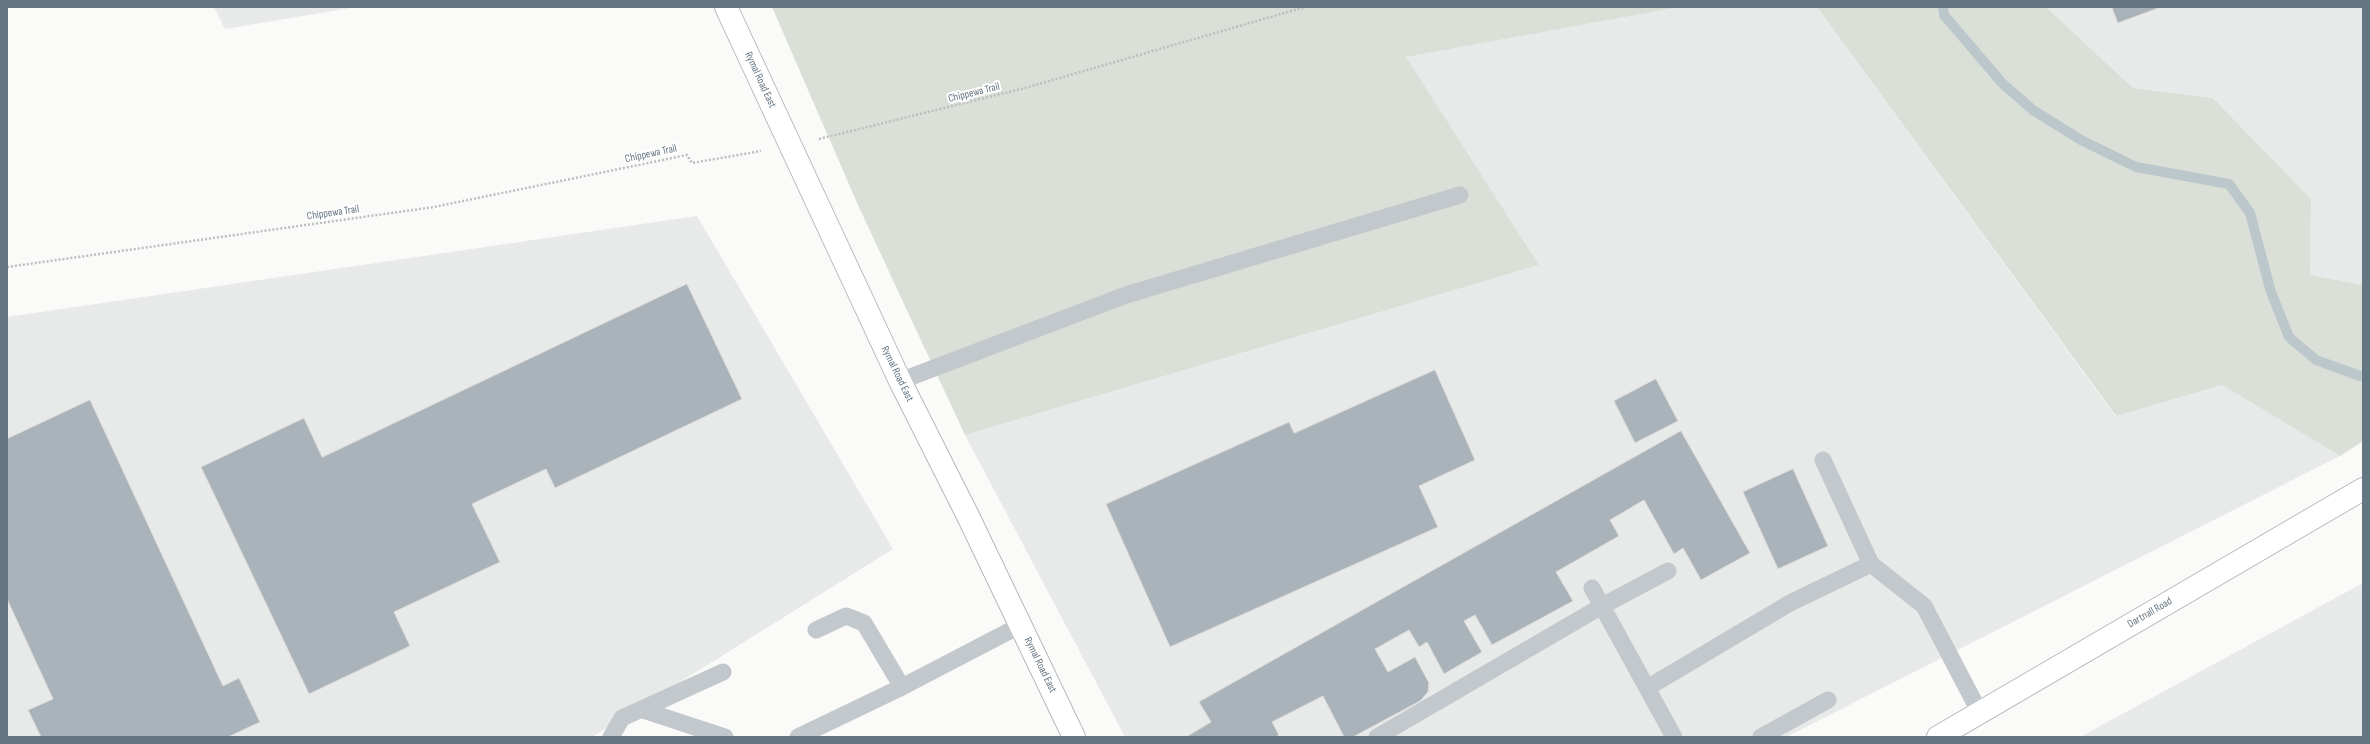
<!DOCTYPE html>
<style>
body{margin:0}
#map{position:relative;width:2370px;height:744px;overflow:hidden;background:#fafaf8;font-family:"Sofia Sans Condensed",sans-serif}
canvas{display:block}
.frame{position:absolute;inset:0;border:8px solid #657683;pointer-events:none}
</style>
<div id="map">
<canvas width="2370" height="744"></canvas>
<div class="frame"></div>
</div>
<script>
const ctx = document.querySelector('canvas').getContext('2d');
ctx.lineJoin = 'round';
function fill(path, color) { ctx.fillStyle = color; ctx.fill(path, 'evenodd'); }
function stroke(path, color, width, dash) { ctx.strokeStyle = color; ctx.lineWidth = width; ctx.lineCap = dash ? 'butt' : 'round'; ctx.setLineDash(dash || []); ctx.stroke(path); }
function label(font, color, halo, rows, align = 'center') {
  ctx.font = font + ' "Sofia Sans Condensed",sans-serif'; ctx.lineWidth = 4; ctx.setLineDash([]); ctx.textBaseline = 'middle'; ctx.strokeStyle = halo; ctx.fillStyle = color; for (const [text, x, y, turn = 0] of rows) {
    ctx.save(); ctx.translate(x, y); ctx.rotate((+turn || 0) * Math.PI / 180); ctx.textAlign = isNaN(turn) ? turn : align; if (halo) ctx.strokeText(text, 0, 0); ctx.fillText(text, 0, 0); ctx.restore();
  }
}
fill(new Path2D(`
 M214,7H356L225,29Z
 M1680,7H1817L2115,416L2222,385L2340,456L1786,737H1125L965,435L1539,265L1405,57Z
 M2046,7H2363V285L2310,275L2311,199L2213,98L2133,88Z
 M697,216L893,549L592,737H7V317Z
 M2363,583V737H2080Z`), '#e8e9e9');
fill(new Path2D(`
 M772,7H1680L1406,57L1539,265L965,435L858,205Z
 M1817,7H2046L2133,88L2213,98L2311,199L2310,275L2363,285V441L2340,456L2222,385L2116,416Z`), '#dadfd7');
stroke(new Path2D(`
 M1943,7L1944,15L2002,83L2033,110L2081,140L2136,167L2229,184L2250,213L2271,292L2289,337L2316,360L2360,376`), '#bbc7cb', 10);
const building = new Path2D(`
 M2112,7H2161L2118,23Z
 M687,284L742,399L555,488L546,469L472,504L500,562L394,612L410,646L309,694L201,467L304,418L322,457Z
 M1435,370L1475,460L1419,486L1438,527L1170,647L1106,504L1289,422L1294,433Z
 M1656,379L1678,421L1635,443L1614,401Z
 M90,400L223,686L239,678L260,722L228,737H41L28,710L53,699L7,599V439Z
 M1681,431L1750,553L1701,580L1683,548L1674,554L1644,500L1610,520L1619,536L1556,572L1573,601L1492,645L1475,615L1464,621L1482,652L1444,674L1427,642L1419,647L1409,630L1375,649L1388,672L1415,657L1429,683L1428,692L1420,701L1353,737H1344L1323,696L1272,722L1279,735L1276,737H1186L1211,722L1199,702Z
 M1793,469L1828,546L1778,569L1743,492Z`);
fill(building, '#aab3b9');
stroke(building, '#dcdcda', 1);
const secondary = new Path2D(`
 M726,7L900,381L968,516L1074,737
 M1938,737L2363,489`);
stroke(secondary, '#b3babf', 24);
stroke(new Path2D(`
 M819,139L1025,88L1305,7
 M7,267L434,207L687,155L692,163L761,151`), '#bbbfc2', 2.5, [2, 2]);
stroke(new Path2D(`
 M900,381L1126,295L1460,195
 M1823,460L1871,564L1924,606L1980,713
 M1592,588L1674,737
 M816,630L846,616L864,623L902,687
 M1647,688L1790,603L1871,564
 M643,710L725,737
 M611,737L622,718L723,672
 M798,737L902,687L1021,625
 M1377,737L1602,606L1668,571
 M1761,737L1828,700`), '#c3c8cc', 17);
stroke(secondary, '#fff', 22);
label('11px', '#657683', '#fff', [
 ["Rymal Road East",760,80,65],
 ["Chippewa Trail",974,93,-14],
 ["Chippewa Trail",651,154,-12],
 ["Chippewa Trail",333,213,-8],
 ["Rymal Road East",897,374,64],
 ["Dartnall Road",2150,613,-30],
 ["Rymal Road East",1040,665,64]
]);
</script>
